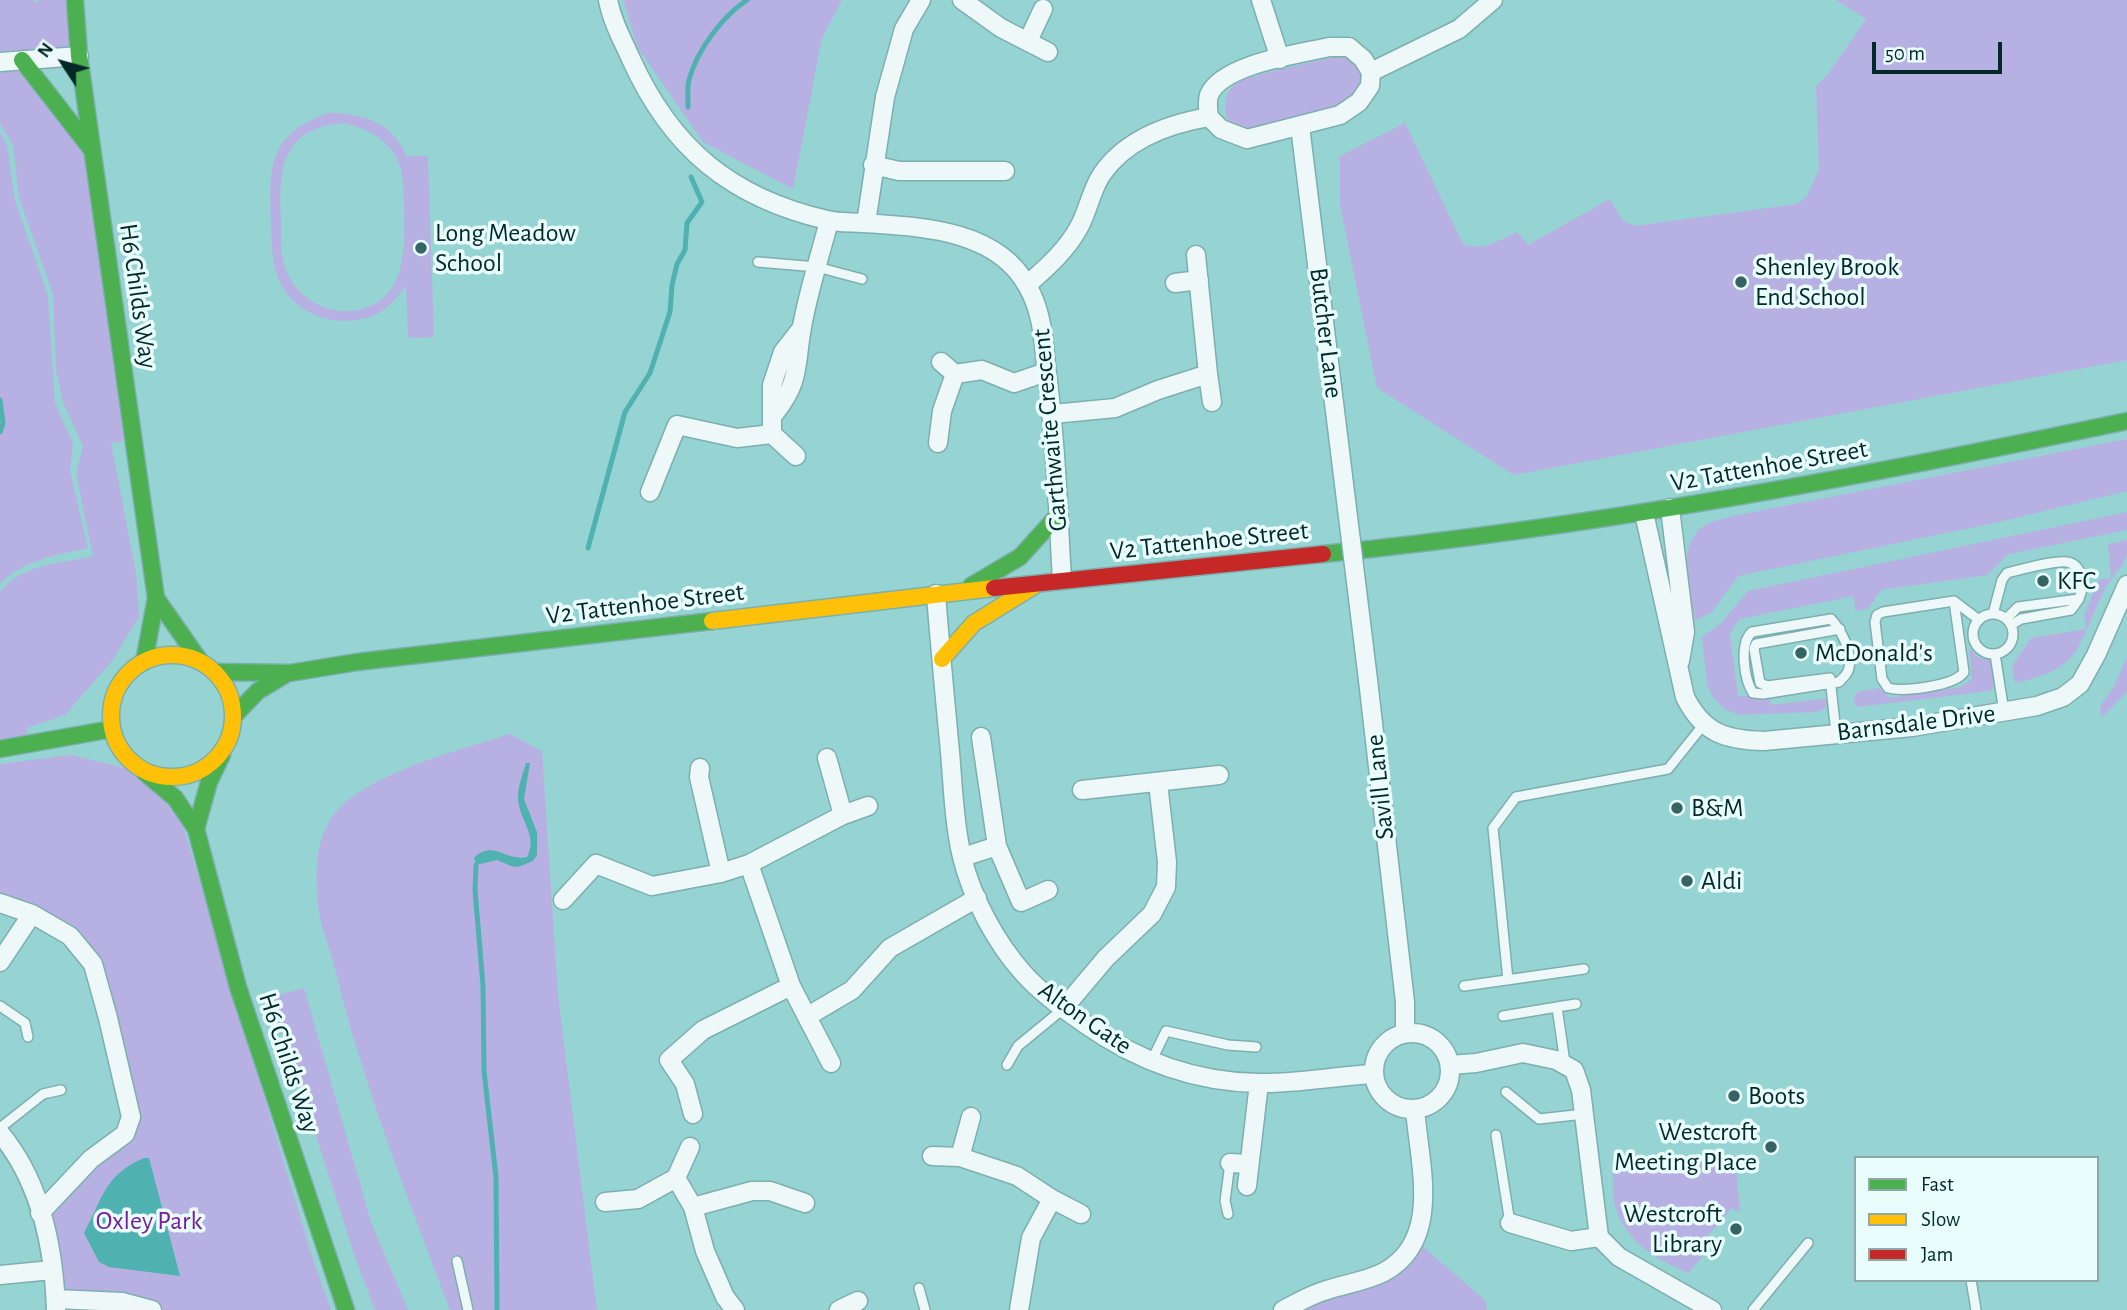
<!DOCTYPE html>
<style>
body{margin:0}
#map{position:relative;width:2127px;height:1310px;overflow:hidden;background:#96d3d3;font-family:"Alegreya Sans",sans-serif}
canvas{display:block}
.legend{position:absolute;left:1854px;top:1156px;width:245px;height:126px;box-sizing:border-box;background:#e9fdfd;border:2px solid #8da8a8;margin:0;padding:9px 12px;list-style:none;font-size:21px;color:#022828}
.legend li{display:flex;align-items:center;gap:14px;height:35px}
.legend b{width:35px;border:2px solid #8da8a8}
.north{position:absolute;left:28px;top:28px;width:70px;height:70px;-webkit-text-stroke:5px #e9fdfd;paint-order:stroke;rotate:306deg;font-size:19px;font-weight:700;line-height:28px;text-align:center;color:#022828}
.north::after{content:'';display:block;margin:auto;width:24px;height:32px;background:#022828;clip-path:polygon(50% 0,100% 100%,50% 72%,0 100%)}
.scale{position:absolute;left:1872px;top:42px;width:130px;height:32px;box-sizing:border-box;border:4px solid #022828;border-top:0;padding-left:9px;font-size:21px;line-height:24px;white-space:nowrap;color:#022828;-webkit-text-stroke:5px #e9fdfd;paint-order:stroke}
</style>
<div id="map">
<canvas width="2127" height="1310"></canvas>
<ul class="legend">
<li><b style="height:9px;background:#4caf50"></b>Fast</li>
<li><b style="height:9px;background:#ffc107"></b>Slow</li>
<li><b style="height:9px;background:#c62828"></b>Jam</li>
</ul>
<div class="north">N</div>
<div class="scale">50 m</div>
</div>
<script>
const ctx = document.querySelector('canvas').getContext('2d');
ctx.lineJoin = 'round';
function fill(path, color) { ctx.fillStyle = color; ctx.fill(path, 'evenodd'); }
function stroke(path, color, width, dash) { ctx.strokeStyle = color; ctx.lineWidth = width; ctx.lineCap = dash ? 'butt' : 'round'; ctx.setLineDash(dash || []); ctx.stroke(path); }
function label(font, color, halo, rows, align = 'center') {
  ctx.font = font + ' "Alegreya Sans",sans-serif'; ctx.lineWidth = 7; ctx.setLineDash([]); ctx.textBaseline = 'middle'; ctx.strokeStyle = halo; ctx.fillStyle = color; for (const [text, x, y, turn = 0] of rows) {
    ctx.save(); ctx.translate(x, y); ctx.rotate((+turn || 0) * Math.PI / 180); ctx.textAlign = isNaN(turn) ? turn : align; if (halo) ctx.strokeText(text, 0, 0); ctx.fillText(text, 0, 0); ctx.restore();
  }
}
fill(new Path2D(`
 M0,0H34L35,3L40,0H75L79,56L23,60L93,152L134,439L111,443L136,573L139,617L112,661L65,715L27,728L28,744L0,749V592C23,563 60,564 93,556L76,473L83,446L63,403L56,370L53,294L19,198L13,145L0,124Z
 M623,0H842L822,38L793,189L703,142L638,48Z
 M1836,0H2127V360L1514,475L1377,388L1340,205V156L1405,123L1463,244C1481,252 1500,240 1517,232L1528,245L1610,199L1623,221L1635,226L1797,204L1807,196L1819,169L1816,86L1828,74L1866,19Z
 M1345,55L1361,65L1365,81L1361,94L1333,109L1248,131L1234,130C1222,115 1221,94 1238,82C1243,78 1253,77 1259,75C1288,67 1316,61 1345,55Z
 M328,113C361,113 394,122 406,156H428L434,337L408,338L406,286C397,297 388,309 375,315C342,329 300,318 282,286C271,267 272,245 271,224C269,168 267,135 328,113ZM343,123C364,128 379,134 392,151C405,167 403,188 404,207C405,250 407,306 350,311C321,313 293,294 285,267C280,251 281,235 281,219C279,169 281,129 343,123Z
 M0,132L7,146L15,200L48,296L55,403L73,444L70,471L88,548C58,555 22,560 0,584Z
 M2127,439V491L1999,522L1738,576L1712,612L1695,621C1691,592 1675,549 1702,527C1710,521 1724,519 1733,516Z
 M2127,512V530L2009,554L1987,575L1881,590L1868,609L1855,611L1854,596L1739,619L1730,634L1738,696H1769L1771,705L1830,698C1827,706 1825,709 1817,712L1739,715L1724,709L1712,696L1707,685L1702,637L1721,623L1748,591Z
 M2127,540C2127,545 2127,552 2127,556C2122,569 2109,580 2103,593C2077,647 2082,669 2015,683L2012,666L2031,638L2086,629L2084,616L2099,579L2111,578L2108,544Z
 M1969,648L1979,658L1990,659L1995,685L1990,691L1857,707L1853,699L1857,692L1879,688L1890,698L1961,687L1972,679Z
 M2127,657V692L2101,718L2100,706L2113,688Z
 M510,734L542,751L558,995L597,1310H450C407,1196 364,1087 335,969C331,950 322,932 319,913C316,884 313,851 328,824C353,776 460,750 510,734Z
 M71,755L125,768L159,793L183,826L312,1256L331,1310H152L56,1299L40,1213L125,1134L108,1018L70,935L0,903V764Z
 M304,988L371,1222L408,1310H375L357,1263L271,997Z
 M1735,1156L1740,1212L1731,1208L1706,1238L1712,1244L1689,1273C1657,1260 1624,1241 1615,1205C1612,1195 1613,1183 1613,1173Z
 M1421,1245L1486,1301L1487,1310H1297Z`), '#b7b1e3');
fill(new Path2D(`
 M526,763H530L524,799L537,832V855L533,861L518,867L511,866L497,860L476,865L474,858C493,839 506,862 527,857C539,836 518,819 518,797C518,785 523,774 526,763Z
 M144,1158H149L180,1276L109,1267L99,1262L84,1233C103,1198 104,1175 144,1158Z`), '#50b1b1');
stroke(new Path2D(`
 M688,107C688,99 687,88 689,80C697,50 722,17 747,0
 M0,400L3,423L0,432
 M588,548L625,412L650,373L670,312L672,285L677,264L685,250L687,223L702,202L691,177
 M476,865L475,890L483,986L484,1071L496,1177L497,1310`), '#50b1b1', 5);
const lane = new Path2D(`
 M758,262L817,267L862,279
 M1954,601L1964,672C1955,686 1904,692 1888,688L1882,679L1875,622L1877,615L1883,612L1954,601L1979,620
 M1993,614L2002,580L2007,573C2018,570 2057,560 2067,562C2084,565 2084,587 2079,599L2018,607L2006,619
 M1973 634a20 20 0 1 1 40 0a20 20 0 1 1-40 0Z
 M1831,619C1842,631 1852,651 1849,668C1848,674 1843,678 1839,682L1763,694L1753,693C1744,679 1739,643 1752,632Z
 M2011,625L2021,619L2071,610L2079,599
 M1995,654L2004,712
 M1836,733L1830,678L1767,686L1760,683L1754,649L1756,644L1840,629
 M1508,980L1493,828L1516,797L1668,769L1704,724
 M1464,986L1584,969
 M0,1006L25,1023L28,1037
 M1557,1007L1576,1004
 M1503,1016L1557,1007L1565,1063
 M1151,1062L1166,1031L1228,1045L1256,1047
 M1007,1065L1018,1046L1063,1009
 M1506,1092L1539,1119L1584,1114
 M0,1128L43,1094L61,1090
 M1496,1135L1510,1223
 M1228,1214L1225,1201L1230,1163
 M457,1261L468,1310
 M1971,1280L1976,1310
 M919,1288L925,1310
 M1753,1310L1808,1243`);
const street = new Path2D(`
 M608,0C612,21 622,39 631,59C671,148 731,198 827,220C838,223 851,222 864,223C921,227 997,229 1028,287C1044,316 1043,343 1047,374C1056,443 1058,512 1062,580
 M962,0L1001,28L1048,52
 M1261,0L1280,59
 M1028,41L1043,9
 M1329,47H1349L1363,59L1371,72L1370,86L1359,102L1340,115L1247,139L1221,129L1209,117C1208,110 1207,101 1209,95C1222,64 1299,54 1329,47Z
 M0,62L79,56
 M1371,72L1459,29L1493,0
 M1300,126L1351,541
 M873,165L899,171H1005
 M866,223L885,97L904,29L921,0
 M1196,255L1208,374
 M1175,283L1199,280
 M1027,285C1046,268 1065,252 1078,229C1088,212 1091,190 1102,174C1126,139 1168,124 1209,117
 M941,362L955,374L982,370L1014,383L1046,372
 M774,414C801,381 795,365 802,327C808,292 820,256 829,221
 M1053,414L1115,408L1158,390L1208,374L1212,402
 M938,443L942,411L955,374
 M796,456L772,434V385L783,352L801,329
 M650,492L677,425L737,438L772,434
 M1670,508L1685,632L1680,661
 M1644,513L1685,697C1703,733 1725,740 1764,741L1912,727L2037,706L2063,697L2080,684L2096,655L2127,585
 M936,594C940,647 945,699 950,752C953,786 954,824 962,857C972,898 996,943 1024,974C1041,993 1064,1009 1085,1024C1136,1060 1194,1082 1258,1083C1296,1084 1335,1076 1374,1074
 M1368,680L1405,1002V1033
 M827,758L843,815
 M700,768L699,777L721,873
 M1082,790L1219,775
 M997,846L1021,902L1048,890
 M963,857L997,846L981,737
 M749,864L791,986L831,1063
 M563,900L596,864L652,886L721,873L749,864L843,815L868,806
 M0,903L32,914L70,936L93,964L108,1018L131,1117L125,1134L91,1159L40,1213
 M0,962L32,914
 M1063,1009L1106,958L1152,914L1166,887L1167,862L1158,783
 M808,1016L852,990L890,948L977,898
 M1374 1071a38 38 0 1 1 76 0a38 38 0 1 1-76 0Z
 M1450,1065L1476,1063L1523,1053L1556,1060L1574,1070L1581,1090L1599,1237
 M693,1114L685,1084L669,1060L703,1030L791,986
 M0,1133C40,1181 54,1248 56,1310
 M690,1147L676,1178L693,1207L705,1251L725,1297L735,1310
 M932,1156L960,1157L1017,1176L1052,1199L1081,1214
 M960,1157L971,1117
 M1230,1163L1249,1164
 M1247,1186L1259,1083
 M605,1202L638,1199L676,1178
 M693,1207L752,1191H770L805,1203
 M1510,1223L1571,1241L1599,1237L1619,1257L1712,1310
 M0,1275L52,1270
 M56,1299L122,1302L152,1310
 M839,1310L858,1301
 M1019,1310L1031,1238L1052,1199
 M1283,1310C1297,1303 1312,1294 1327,1290C1345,1284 1367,1281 1384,1272C1443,1240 1419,1163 1415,1109`);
const fast = new Path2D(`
 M75,0L79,56L156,598L144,662
 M22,60L92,150
 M1323,554C1594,527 1861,477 2127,421
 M971,586L1020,557L1058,515
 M156,598L200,661
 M215,672L290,673L357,662L712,621
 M234,716L258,691L288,673
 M0,749L112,729
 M144,772L175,798L196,829L238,987L346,1310
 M196,829L209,782L222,755`);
const slow = new Path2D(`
 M712,621L994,588
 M111 716a61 61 0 1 1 122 0a61 61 0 1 1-122 0Z
 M942,659L974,623L1034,586`);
const jam = new Path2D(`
 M994,588L1323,554`);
stroke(lane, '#7dafaf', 12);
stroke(street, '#7dafaf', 21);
stroke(fast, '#7dafaf', 19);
stroke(slow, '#7dafaf', 19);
stroke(jam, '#7dafaf', 19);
stroke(lane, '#eff8f8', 9);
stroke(street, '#eff8f8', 18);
stroke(fast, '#4caf50', 16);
stroke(slow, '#ffc107', 16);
stroke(jam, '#c62828', 16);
const streetBridge = new Path2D(`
 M1351,541L1368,680`);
stroke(streetBridge, '#7dafaf', 21, []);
stroke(streetBridge, '#eff8f8', 18);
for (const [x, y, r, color] of [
 [421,248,7,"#366464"],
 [1741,282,7,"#366464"],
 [2043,581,7,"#366464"],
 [1801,653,7,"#366464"],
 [1677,808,7,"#366464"],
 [1687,881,7,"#366464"],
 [1734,1096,7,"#366464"],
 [1771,1147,7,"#366464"],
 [1736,1229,7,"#366464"]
]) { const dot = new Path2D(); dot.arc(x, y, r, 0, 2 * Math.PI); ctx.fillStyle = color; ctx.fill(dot); stroke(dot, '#e9fdfd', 2.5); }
label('26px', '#022828', '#e9fdfd', [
 ["Long Meadow",435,233],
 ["School",435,263],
 ["Shenley Brook",1755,267],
 ["End School",1755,297],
 ["KFC",2057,581],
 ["McDonald's",1815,653],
 ["B&M",1691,808],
 ["Aldi",1701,881],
 ["Boots",1748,1096],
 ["Westcroft",1757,1132,"right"],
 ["Meeting Place",1757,1162,"right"],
 ["Westcroft",1722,1214,"right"],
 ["Library",1722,1244,"right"]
], 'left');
label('26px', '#022828', '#e9fdfd', [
 ["H6 Childs Way",138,296,82],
 ["Butcher Lane",1326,333,83],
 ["Garthwaite Crescent",1050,430,-95],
 ["V2 Tattenhoe Street",1769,466,-10],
 ["V2 Tattenhoe Street",1209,541,-6],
 ["V2 Tattenhoe Street",645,604,-7],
 ["Barnsdale Drive",1916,723,-7],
 ["Savill Lane",1380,787,-96],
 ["Alton Gate",1085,1018,35],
 ["H6 Childs Way",289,1063,72]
]);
label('26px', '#771c9a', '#e9fdfd', [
 ["Oxley Park",149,1221]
]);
</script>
